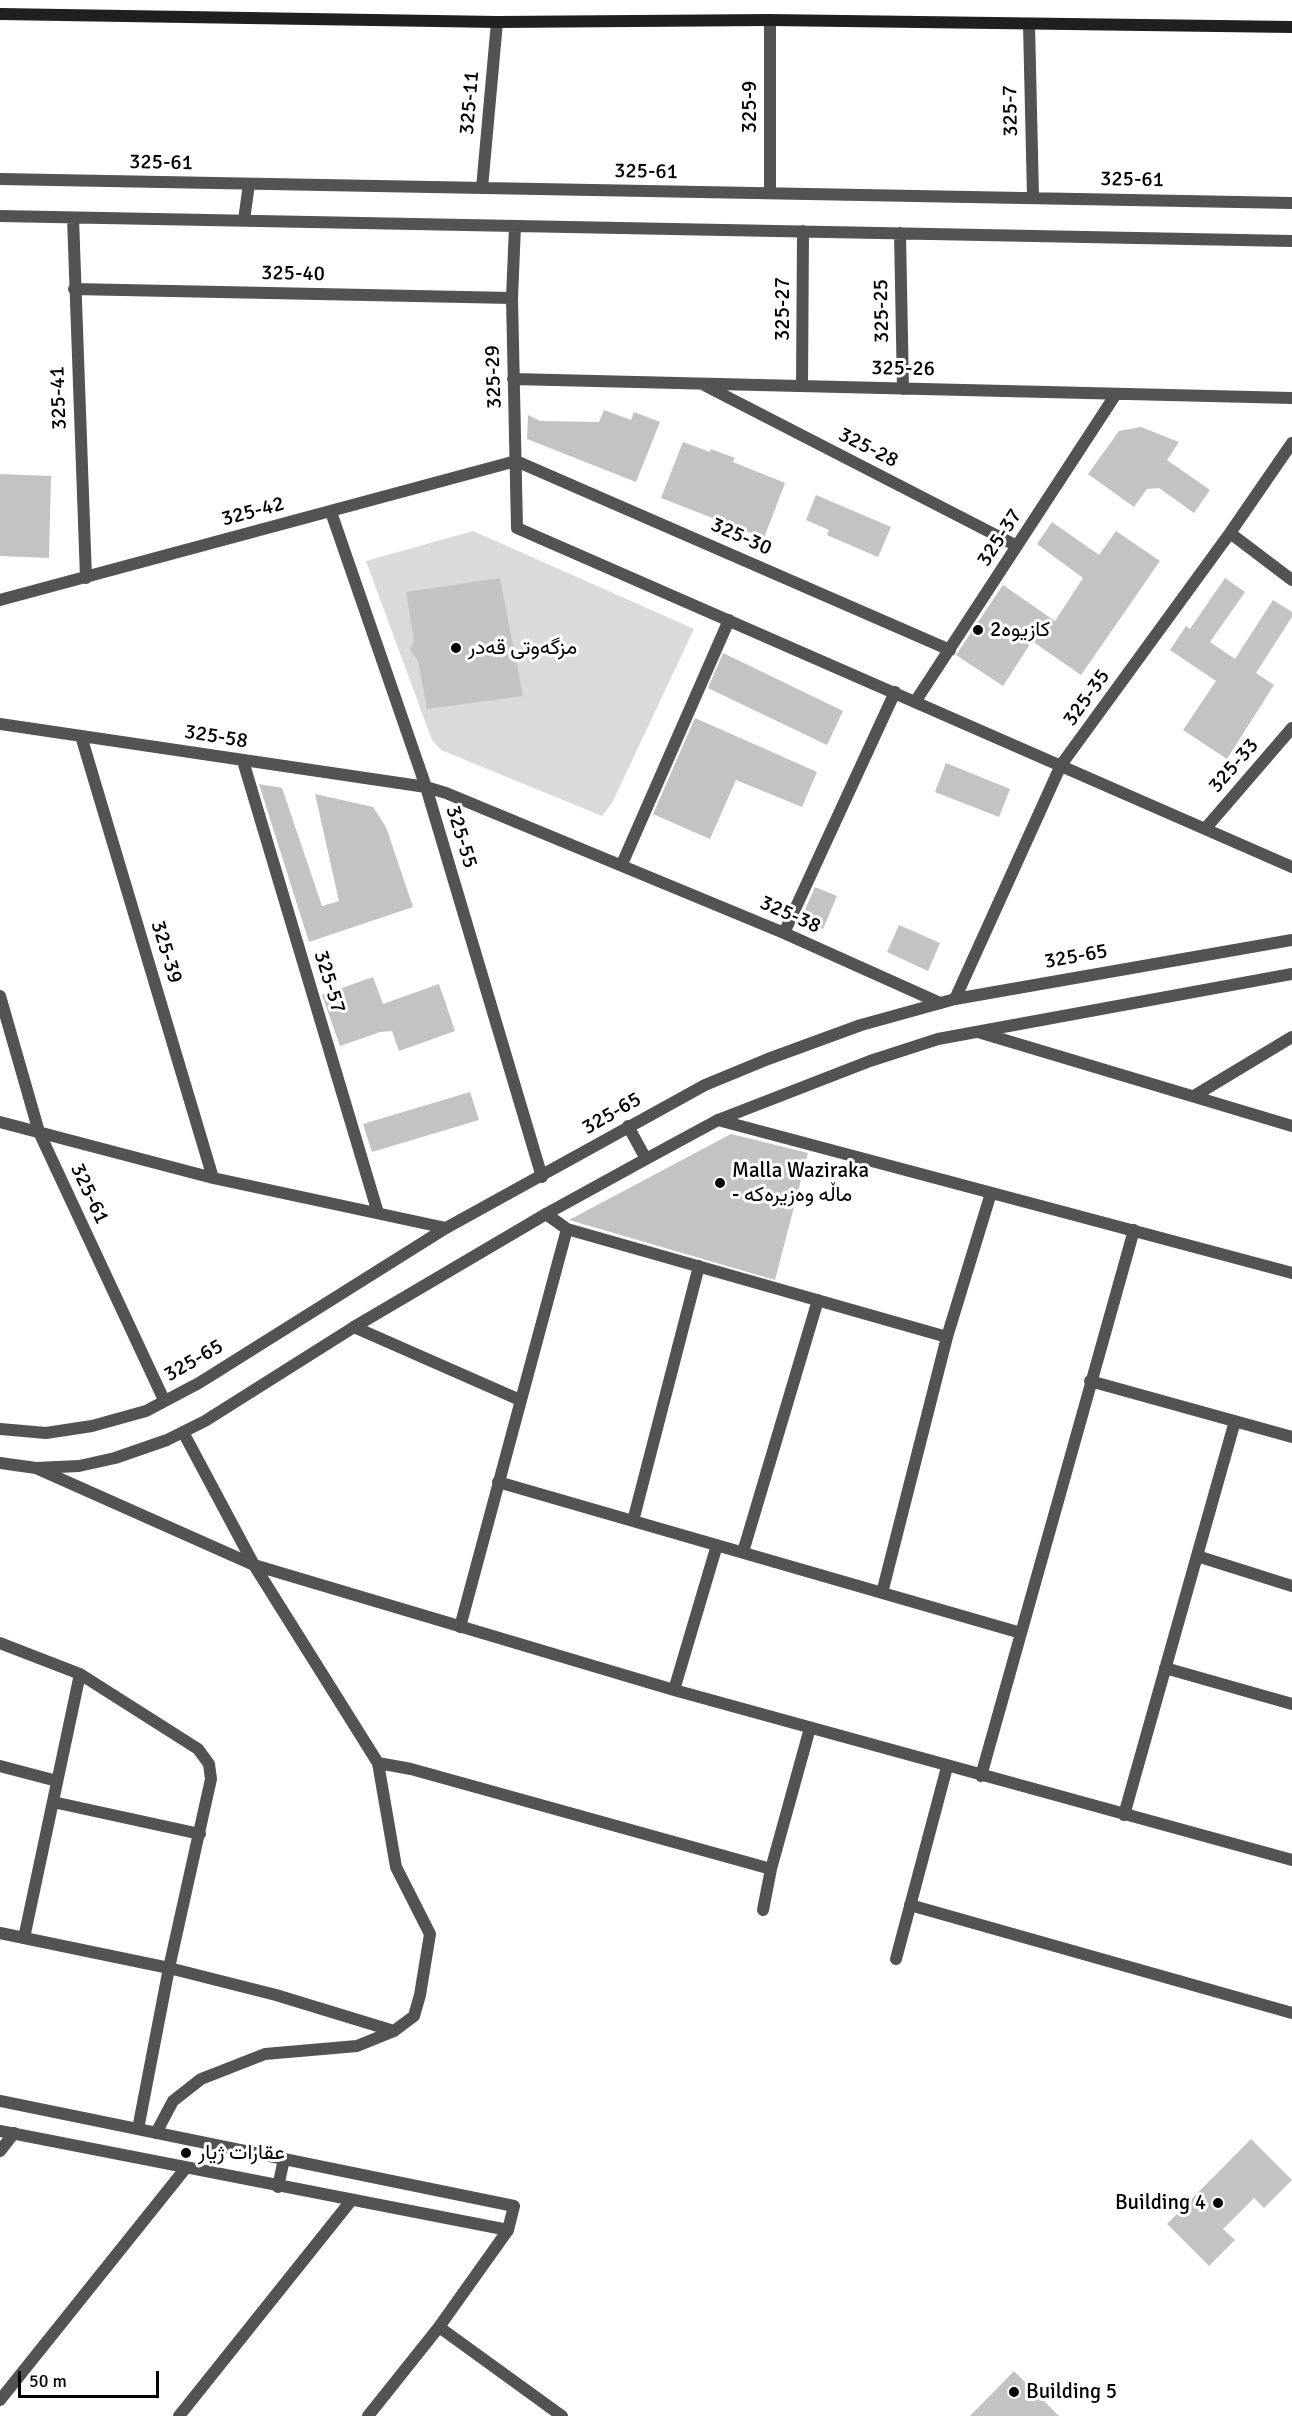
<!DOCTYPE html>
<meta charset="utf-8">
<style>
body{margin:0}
#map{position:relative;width:1292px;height:2416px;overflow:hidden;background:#fff;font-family:Signika,sans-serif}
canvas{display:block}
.scale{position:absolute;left:18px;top:2371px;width:141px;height:27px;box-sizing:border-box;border:3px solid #000;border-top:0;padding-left:8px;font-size:18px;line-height:21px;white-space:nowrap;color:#000;-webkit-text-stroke:4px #fff;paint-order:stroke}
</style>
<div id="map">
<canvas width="1292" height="2416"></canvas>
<div class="scale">50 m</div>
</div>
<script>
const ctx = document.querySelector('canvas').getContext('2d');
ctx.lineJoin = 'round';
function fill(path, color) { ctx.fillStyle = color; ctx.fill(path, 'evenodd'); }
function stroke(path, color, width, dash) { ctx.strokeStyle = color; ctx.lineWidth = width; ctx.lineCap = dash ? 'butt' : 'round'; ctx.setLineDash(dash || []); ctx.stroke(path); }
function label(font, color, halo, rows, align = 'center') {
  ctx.font = font + ' Signika,Vazirmatn,sans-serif'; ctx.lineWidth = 6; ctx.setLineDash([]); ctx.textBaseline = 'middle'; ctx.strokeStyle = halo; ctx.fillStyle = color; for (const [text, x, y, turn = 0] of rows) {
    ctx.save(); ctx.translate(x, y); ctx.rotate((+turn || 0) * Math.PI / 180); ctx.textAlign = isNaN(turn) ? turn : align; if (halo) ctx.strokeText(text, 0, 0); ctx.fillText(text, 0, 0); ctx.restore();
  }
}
fill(new Path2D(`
 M473,531L694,629L612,803L602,816L441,750L432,740L366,561Z`), '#dadada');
fill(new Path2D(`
 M604,410L631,420L634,412L660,422L636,482L527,439L528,415L540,421L599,422Z
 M1141,427L1179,442L1167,460L1210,490L1194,513L1159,488L1147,489L1134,507L1088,474L1119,431Z
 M683,442L710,452L711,449L735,458L733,462L785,483L764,538L661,498Z
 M0,474L51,476L49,558L0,556Z
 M816,495L891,527L878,557L827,535L829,530L806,520Z
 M1052,522L1099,555L1116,531L1160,561L1081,675L1032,641L1003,686L956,655L1003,585L1055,621L1083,578L1037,544Z
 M500,578L523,696L427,709L418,661L410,650L414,641L406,592Z
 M1225,578L1245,592L1210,642L1235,659L1273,600L1292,612V617L1256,673L1274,685L1227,759L1183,730L1216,681L1170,650L1186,626L1190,629Z
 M723,653L843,711L827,745L708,688Z
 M695,718L817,772L802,807L736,780L710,839L653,814Z
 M946,763L1010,789L999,817L935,792Z
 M259,784L282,788L322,906L339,901L315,794L373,807L386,827L413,907L309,942Z
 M815,887L837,896L823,929L801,919Z
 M899,925L940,943L928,971L887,952Z
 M373,977L383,1004L439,984L455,1031L399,1051L392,1031L380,1032L340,1046L322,995Z
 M470,1092L479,1120L372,1152L363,1124Z
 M731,1134L808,1153L775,1280L569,1220Z
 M1251,2139L1292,2180L1264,2208L1254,2198L1223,2229L1235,2240L1209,2266L1167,2224Z
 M1014,2371L1059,2416H970Z`), '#c3c3c3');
stroke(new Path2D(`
 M770,20V193
 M1029,24L1033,197
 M0,179L1292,203
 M482,188L497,22
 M0,216L1292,241
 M73,218L86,578
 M244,220L249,184
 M515,226L512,298L517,528L1292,867
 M900,233L903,389
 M74,289L512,298
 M513,379L1292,398
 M704,385L1017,546
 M802,386L803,231
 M331,512L426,787L542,1177
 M1230,533L1292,580
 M0,600L516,461L950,650
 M915,702L1116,394
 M0,724L426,787L446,793L784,933L940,1003
 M81,736L213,1178
 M243,761L378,1213
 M1205,829L1292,728
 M622,864L729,620
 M784,933L895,692
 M0,996L39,1132L164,1400
 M955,999L1061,765L1230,533L1292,443
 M978,1032L1292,1126
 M1194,1096L1292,1037
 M718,1120L1292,1273
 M0,1122L213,1178L446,1228
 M546,1214L567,1229L947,1337
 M354,1327L520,1400
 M1090,1381L1292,1437
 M183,1432L254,1565L378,1763L411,1769L771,1869
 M36,1468L254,1565L674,1690L1292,1860
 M498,1482L1021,1633
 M633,1521L699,1266
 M743,1552L818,1300
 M1197,1556L1292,1586
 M882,1593L947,1337L991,1193
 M460,1627L567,1229
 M0,1643L80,1674L198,1749L209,1764L211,1779L169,1968L138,2129
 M1165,1668L1292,1704
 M674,1690L717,1545
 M0,1766L57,1781
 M981,1776L1134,1230
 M53,1802L200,1834
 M1124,1815L1235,1421
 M910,1905L1292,2013
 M763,1910L771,1869L810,1728
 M0,1933L169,1968L276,1995L394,2031
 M24,1938L80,1674
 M896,1959L947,1767
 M156,2133L173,2101L201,2079L265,2054L357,2046L394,2031L414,2016L420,1995L430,1934L396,1867L378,1763
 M0,2151L14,2133
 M439,2327L562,2416
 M0,2400L185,2169
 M179,2416L350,2202
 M368,2416L439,2327L508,2230`), '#535353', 12);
stroke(new Path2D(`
 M628,1126L646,1159
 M0,1429L46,1433L92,1426L146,1411L199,1383L446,1228L705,1085L768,1059L861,1025L955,999L1292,940
 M0,1463L36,1468L79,1466L115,1458L167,1440L205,1421L354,1327L546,1214L646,1159L718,1120L870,1061L938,1039L1292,974
 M0,2101L514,2206L508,2230L0,2131
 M278,2187L284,2159`), '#535353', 12);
stroke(new Path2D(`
 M0,14L497,22L770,20L1292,27`), '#202020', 12);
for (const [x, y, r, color] of [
 [978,630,6,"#000"],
 [456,648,6,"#000"],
 [720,1183,6,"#000"],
 [186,2153,6,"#000"],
 [1218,2203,6,"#000"],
 [1014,2392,6,"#000"]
]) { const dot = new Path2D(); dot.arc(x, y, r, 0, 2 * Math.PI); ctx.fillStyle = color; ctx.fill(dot); stroke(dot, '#fff', 2); }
label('21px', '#000', '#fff', [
 ["325-11",470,103,-85],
 ["325-9",750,107,-90],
 ["325-7",1011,111,-91],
 ["325-61",161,163,1],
 ["325-61",646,172,1],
 ["325-61",1132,180,1],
 ["325-40",293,274,1],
 ["325-27",783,309,-90],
 ["325-25",882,311,-91],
 ["325-26",903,369,1],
 ["325-29",494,377,-92],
 ["325-41",59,398,-92],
 ["325-28",868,448,27],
 ["325-42",253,512,-15],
 ["325-30",741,537,24],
 ["325-37",1000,538,-57],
 ["325-35",1087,698,-54],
 ["325-58",216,737,9],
 ["325-33",1234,766,-49],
 ["325-55",461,837,73],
 ["325-38",790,915,24],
 ["325-39",166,952,73],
 ["325-65",1076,957,-10],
 ["325-57",329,982,73],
 ["325-65",612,1114,-30],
 ["325-61",89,1194,65],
 ["325-65",194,1361,-30]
]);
label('21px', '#000', '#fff', [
 ["كازيوه2",990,630],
 ["مزگەوتی قەدر",468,648],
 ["Malla Waziraka",732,1171],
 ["- ماڵە وەزیرەکە",732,1195],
 ["عقارات ژیار",198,2153],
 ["Building 4",1206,2203,"right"],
 ["Building 5",1026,2392]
], 'left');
</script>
